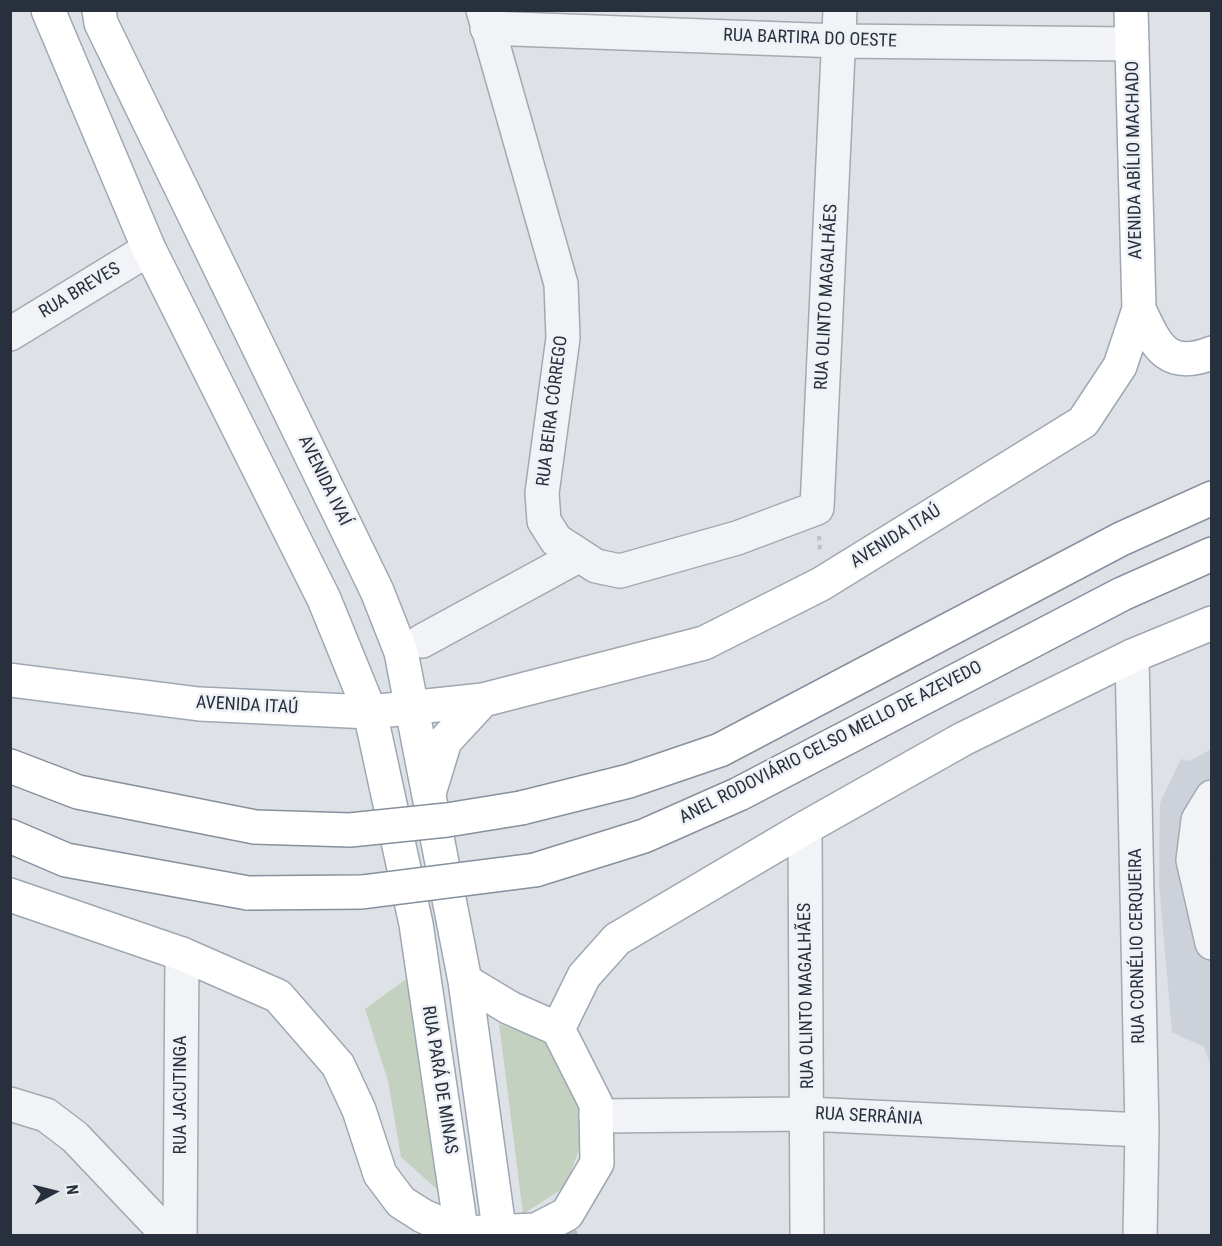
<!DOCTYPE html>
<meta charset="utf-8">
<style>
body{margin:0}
#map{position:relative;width:1222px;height:1246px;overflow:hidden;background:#dee2e7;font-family:"Roboto Condensed",sans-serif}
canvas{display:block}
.frame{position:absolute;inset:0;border:12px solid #28303d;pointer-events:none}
.north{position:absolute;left:24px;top:1162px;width:60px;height:60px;-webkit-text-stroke:4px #eef1f5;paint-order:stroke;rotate:83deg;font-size:16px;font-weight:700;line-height:24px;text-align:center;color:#28303d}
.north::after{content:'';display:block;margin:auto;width:21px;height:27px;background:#28303d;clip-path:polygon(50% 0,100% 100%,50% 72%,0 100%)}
</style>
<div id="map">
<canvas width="1222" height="1246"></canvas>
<div class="frame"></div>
<div class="north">N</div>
</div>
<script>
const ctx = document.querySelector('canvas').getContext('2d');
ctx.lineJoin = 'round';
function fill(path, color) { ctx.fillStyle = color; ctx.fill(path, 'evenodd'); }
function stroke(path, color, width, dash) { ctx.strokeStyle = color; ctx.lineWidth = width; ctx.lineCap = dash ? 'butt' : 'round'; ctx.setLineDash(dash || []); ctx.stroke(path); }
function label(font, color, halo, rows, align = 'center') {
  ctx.font = font + ' "Roboto Condensed",sans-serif'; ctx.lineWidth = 5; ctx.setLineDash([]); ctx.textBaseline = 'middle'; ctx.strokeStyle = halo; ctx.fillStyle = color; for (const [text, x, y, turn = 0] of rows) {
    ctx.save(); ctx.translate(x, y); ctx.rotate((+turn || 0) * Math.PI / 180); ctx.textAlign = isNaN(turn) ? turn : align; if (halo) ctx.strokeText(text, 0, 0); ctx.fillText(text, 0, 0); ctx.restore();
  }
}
fill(new Path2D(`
 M1211,749V1067L1204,1047L1172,1032L1159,884L1160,803L1181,759L1190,761Z`), '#cdd1d9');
fill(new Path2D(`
 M413,974L440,1192L401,1157L388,1081L365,1009Z
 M499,1024L550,1043L591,1118L565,1187L523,1214Z`), '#c4d1c0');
fill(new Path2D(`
 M576,1230L579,1236H563V1235Z`), '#b6bbc4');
const minor = new Path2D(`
 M483,10L561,284L563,338L542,493L544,521L556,540L596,566L620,571L737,538L817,508L840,10
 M487,28L839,41L1132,44
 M10,334L149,249
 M422,641L578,556
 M1132,656L1142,1130L1140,1236
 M1212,797L1198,820L1193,860L1212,943
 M805,828L807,1236
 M10,1104L46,1115L75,1137L169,1236
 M596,1116L808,1114L1142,1130
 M180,1236L182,954`);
const major = new Path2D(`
 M48,10L149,249L324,599L370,712L416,924L462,1236
 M99,10L101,23L377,591L401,652L465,981L500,1236
 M1139,309C1156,345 1166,371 1212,353
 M10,680L199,704L370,712L483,700L704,643L821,584L1083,422L1120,366L1139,309L1131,10
 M430,790L445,741L483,700
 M10,895L182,954L278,996L338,1065L359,1110L380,1174L401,1202L423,1216L462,1233L536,1230L567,1214L597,1163L596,1104L558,1029
 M465,981L510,1008L558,1029
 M558,1029L584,976L617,939L805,828L963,739L1132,656L1212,623`);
const highway = new Path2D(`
 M10,766L78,792L255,827
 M521,808L629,781L720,750L1121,539L1212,498
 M10,836L66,860L248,893
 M535,870L644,836L739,794L1122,594L1212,554`);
stroke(minor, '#a4a9b1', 36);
stroke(major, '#9ea7b2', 36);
stroke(highway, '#87909d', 36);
stroke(new Path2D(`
 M819,536L820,553`), '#bdc0c6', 4, [4.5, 4.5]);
stroke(minor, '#f1f3f6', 33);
stroke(major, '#fff', 33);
stroke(highway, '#fff', 33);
const highwayBridge = new Path2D(`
 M255,827L350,830L447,820L521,808
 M248,893L362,892L535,870`);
stroke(highwayBridge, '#87909d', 36, []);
stroke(highwayBridge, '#fff', 33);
label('18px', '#28303d', '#eef1f5', [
 ["RUA BARTIRA DO OESTE",810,39,2],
 ["AVENIDA ABÍLIO MACHADO",1135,160,-91],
 ["RUA BREVES",80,291,-31],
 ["RUA OLINTO MAGALHÃES",827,297,-87],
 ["RUA BEIRA CÓRREGO",553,411,-83],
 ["AVENIDA IVAÍ",324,481,64],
 ["AVENIDA ITAÚ",896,537,-32],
 ["AVENIDA ITAÚ",247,706,3],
 ["ANEL RODOVIÁRIO CELSO MELLO DE AZEVEDO",831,743,-27],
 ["RUA CORNÉLIO CERQUEIRA",1138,946,-91],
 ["RUA OLINTO MAGALHÃES",807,996,-91],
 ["RUA PARÁ DE MINAS",439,1080,81],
 ["RUA JACUTINGA",181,1095,-90],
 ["RUA SERRÂNIA",869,1117,3]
]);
</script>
